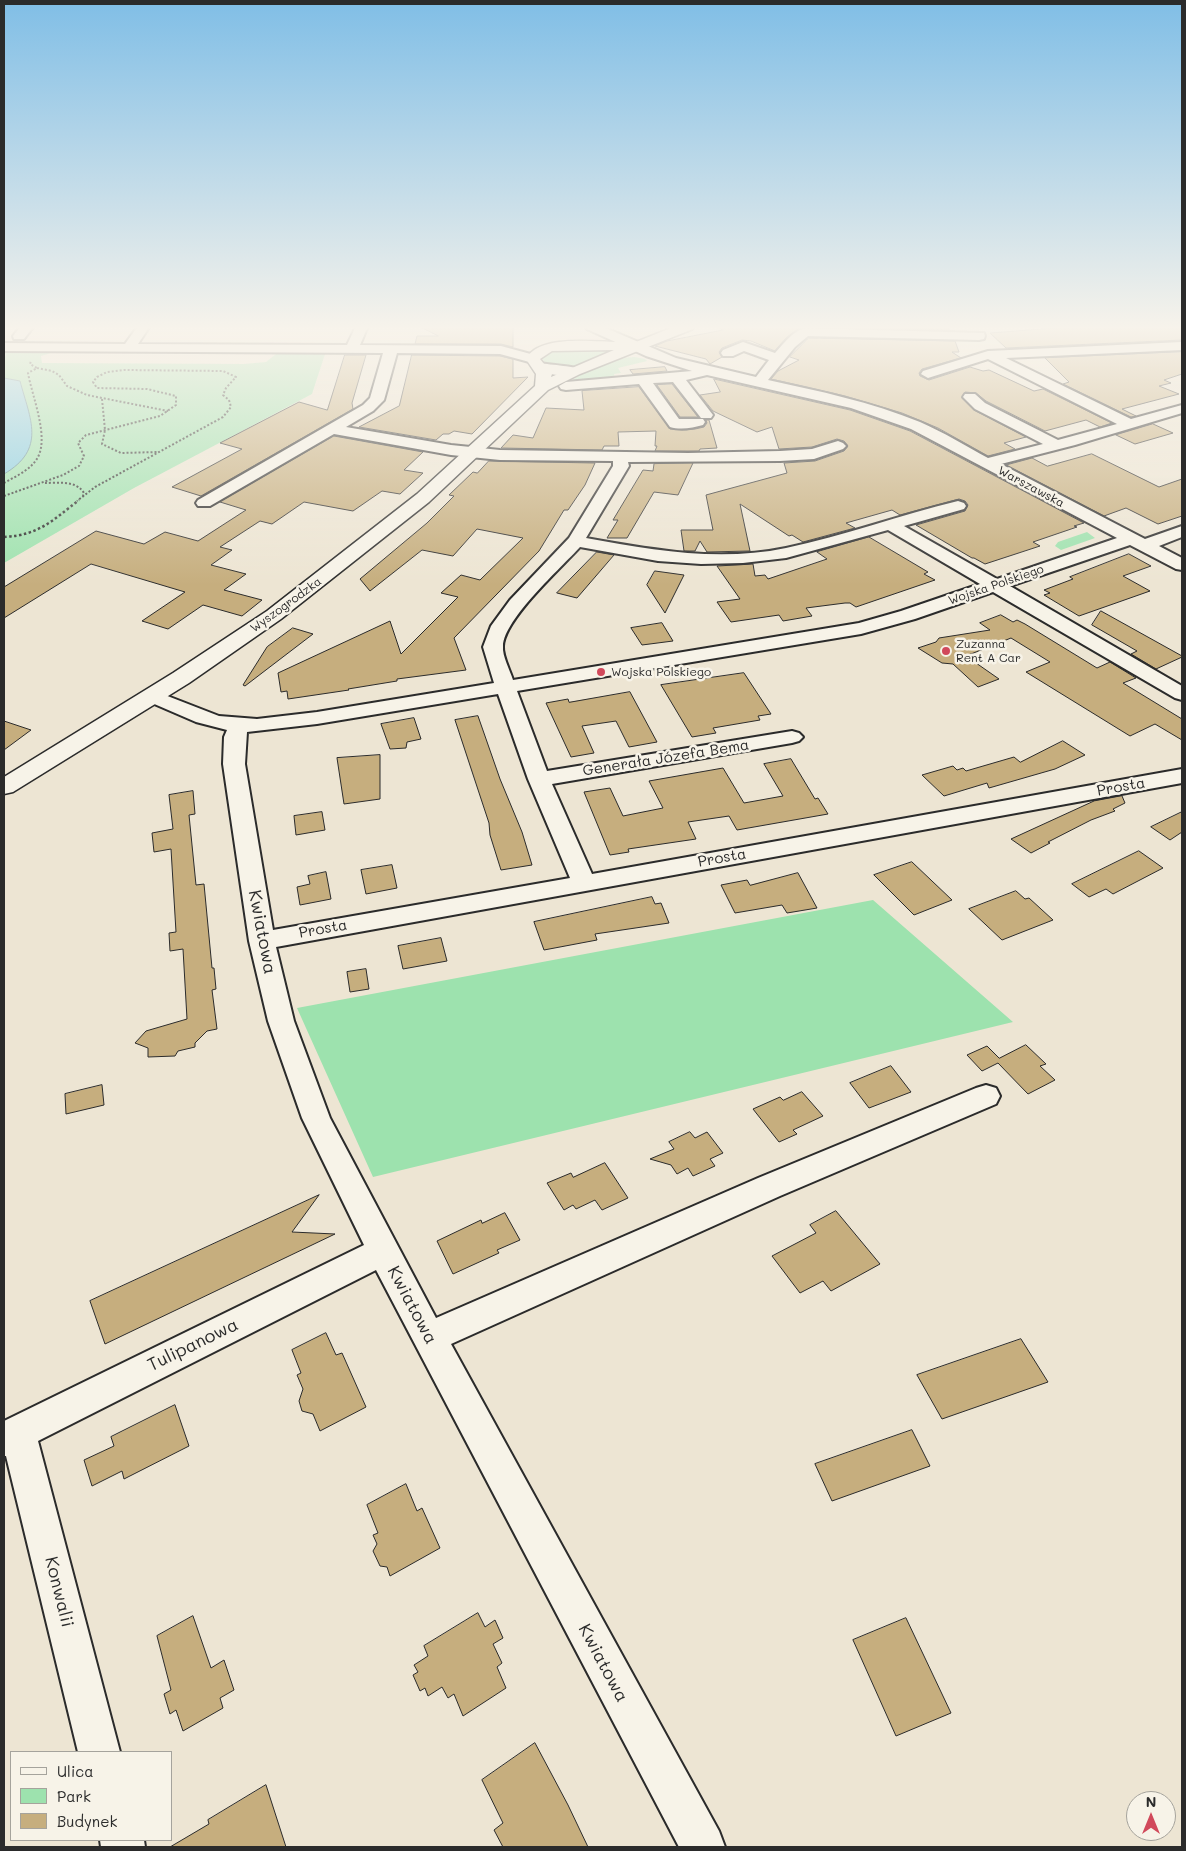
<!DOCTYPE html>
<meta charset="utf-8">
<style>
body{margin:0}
#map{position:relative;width:1186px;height:1851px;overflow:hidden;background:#ede5d3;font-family:Mali,sans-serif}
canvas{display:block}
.frame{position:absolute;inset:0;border:5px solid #2b2b2b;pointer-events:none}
.legend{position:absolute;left:10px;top:1751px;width:162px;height:90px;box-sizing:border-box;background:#f7f3e8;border:1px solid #a5a39c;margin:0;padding:6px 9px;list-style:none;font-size:15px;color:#2b2b2b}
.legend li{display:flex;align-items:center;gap:10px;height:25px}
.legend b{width:25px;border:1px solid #a5a39c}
.north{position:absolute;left:1126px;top:1791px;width:50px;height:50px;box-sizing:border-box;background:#f7f3e8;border:1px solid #a5a39c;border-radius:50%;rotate:0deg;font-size:14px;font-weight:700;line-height:20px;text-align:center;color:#2b2b2b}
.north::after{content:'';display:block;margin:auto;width:18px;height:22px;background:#d1495b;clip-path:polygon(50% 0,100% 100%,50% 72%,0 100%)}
</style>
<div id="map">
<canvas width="1186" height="1851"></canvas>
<div class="frame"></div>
<ul class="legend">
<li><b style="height:6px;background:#f7f3e8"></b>Ulica</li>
<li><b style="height:14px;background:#9de2ae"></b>Park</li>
<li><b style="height:14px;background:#c6ae7e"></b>Budynek</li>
</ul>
<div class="north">N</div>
</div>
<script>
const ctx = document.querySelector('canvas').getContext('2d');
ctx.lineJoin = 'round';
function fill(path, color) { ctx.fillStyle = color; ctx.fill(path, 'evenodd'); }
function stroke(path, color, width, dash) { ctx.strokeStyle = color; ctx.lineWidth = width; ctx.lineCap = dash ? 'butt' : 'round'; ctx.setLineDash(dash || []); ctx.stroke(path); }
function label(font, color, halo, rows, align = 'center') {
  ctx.font = font + ' Mali,sans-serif'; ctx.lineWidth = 5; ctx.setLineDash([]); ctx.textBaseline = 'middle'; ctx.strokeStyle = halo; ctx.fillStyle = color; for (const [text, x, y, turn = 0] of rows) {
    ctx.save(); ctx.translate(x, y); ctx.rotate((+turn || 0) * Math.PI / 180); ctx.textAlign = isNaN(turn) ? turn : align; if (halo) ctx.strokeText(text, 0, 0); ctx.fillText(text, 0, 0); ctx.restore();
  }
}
fill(new Path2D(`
 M612,349L614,350L571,368L549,366L545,363L541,356L553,350Z
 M4,352L51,353L41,356L42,363L244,364L266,362L276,354H325L312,394L134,488L4,563V473L20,381L4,378V358L6,355Z
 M635,357L645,359L647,361L618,368L621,373L614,374L615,378L570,382C583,371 618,357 635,357Z
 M1087,532L1095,538L1061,550L1055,546L1058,542Z
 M873,900L1013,1022L373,1177L297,1008Z`), '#9de2ae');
const water = new Path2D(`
 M4,378L20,381C30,419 47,449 4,474Z`);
fill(water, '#84cee4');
stroke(water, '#608d9a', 1);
const building = new Path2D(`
 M419,326H513V347L501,344H415L417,336H438Z
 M715,326H839V327L805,326L800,328L787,337L775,351L751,341L742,340L722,348L719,352L722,357L710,364L706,359L655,346L667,341L723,330Z
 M879,326H948L949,330L879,328Z
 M1053,326H1182V340L1006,348L990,333L1055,328Z
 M809,338L955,341L959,352H952L961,358L922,369L919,373L920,376L929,380L970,367L983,371L989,370L1034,391L1043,389L1112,423L1100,427L1086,420L1045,431L986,401L976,393L965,392L962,398L974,410L1026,437L1004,443L1015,449L988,456L938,428L902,413L845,396L771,379L778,371L799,360L790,357Z
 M1182,352V374L1164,380L1171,383L1159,386L1179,394L1122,409L1136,416L1131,417L1063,384L1069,382L1045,358Z
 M345,355H366L352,403L353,409L201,496L172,487L242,449L220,443L299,402L327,410Z
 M412,355L500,356L513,359V378L528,377L472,434L454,431L449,434H443L436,440L359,427L399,406Z
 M665,367L667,371L633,374L630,370Z
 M714,379L850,410L910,431L1084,523L1074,526L1077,527L1033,542L1040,546L985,564L974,558H972L916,525L965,511L968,505L965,501L959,499L900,515L892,510L846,523L855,528L803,542L792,535L789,536L740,504L750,551L707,552L700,541L695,551H684L681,530H713L706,495L787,473L784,463L815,461L844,451L848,446L844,441L837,439L812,447L779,449L772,427L757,432L713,411L700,395L720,392Z
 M672,384L698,417H680L657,385Z
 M639,387L670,429L682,430L695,429L704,427L707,423L706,420H709L717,448L700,449L699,451H655L657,446H655L656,431L618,432L619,446H604L602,450L501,448L513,435L533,438L546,408L584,410L582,391Z
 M1153,424L1173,433L1135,444L1116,435Z
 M334,436L423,452L404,470L423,473L400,494L382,491L353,511L304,502L272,524L260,521L220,547L232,550L211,565L246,574L224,590L262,600L242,616L203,605L168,629L142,621L185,592L91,564L4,618V587L96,531L144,544L165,532L198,541L246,510L220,502Z
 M1092,454L1159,487L1182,479V516L1158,524L1126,508L1104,516L1006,465L1032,458L1047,466Z
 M489,461L595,463L585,485L568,510H564L539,551L454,638L466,670L397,679V681L348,689L349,690L288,699L287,691L281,692L278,673L390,621L401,654L458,597L441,593L461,575L480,580L523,538L477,529L453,556L422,550L370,591L360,579L427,523L454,496L449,495L473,472L477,473Z
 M693,463L678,495L654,492L627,538H607L618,520H613L643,470L653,471L654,464Z
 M869,537L928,572L924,574L935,580L856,607L850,603H845L806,608L812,616L783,621L779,615L731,622L717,602L740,599L717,566L753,564L755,576L765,575L768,579L827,559L817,552Z
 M597,552L614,555L577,598L557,593Z
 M1129,554L1151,566L1123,576L1150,591L1079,616L1044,595L1050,593L1044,590L1073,579L1070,577Z
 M655,571L684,575L665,613L647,585Z
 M1101,611L1182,656V657L1156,669L1131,654L1137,651L1092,625Z
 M1001,615L1013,622L1017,620L1025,624L1097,668L1110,662L1136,678L1123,683L1182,719V740L1155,724L1130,736L1026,672L1050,662L1011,638L966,656L999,679L978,687L953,664L942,663L918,648L936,642L939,638L990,630L980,623Z
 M662,623L673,641L642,645L631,628Z
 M293,628L313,634L245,686L243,685L267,647Z
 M744,673L771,714L758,716L760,720L713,728L716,733L692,737L661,685Z
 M630,692L657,742L629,747L616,721L582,726L594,753L571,757L546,703L568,699L569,702Z
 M478,716L500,779L522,832L532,865L501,870L490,835L489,823L455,720Z
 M414,718L421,739L407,742L406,748L390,749L381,724Z
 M4,721L31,730L4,750Z
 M1063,741L1085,755L1055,769L989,788L987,783L944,796L922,775L953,766L957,770L963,768L966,771L1014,757L1020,762Z
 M380,755V799L344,804L337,758Z
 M791,759L815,799L818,798L828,814L737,830L729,816L688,822L696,839L628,849L629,852L610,855L584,792L610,788L623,816L663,808L649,781L723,768L744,803L783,796L764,764Z
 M193,791L195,814L189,815L196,885L204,884L212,968H214L216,989L212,990L217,1029L207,1031L195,1043V1047L178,1051L175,1056L148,1057V1048L135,1043L146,1031L187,1019L183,949L170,951L169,933L176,932L171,849L154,852L152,833L173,829L169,795Z
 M1122,796L1125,803L1113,809L1115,811L1091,820L1048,842L1050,843L1031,853L1011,839L1094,801Z
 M322,812L325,830L296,835L294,816Z
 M1182,812V832L1170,840L1151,827Z
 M1139,851L1163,868L1113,894L1106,889L1089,897L1072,884Z
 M912,862L952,900L914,915L874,875Z
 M392,865L397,888L366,894L361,870Z
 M326,872L331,899L300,905L297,887L310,884L308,876Z
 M798,873L817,908L787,913L782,905L735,913L721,885L747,880L750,885Z
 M1016,891L1025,899L1029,898L1053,920L1002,940L969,909Z
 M652,897L655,904L661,903L669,923L595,934L597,940L544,950L534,922Z
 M441,938L447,961L403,969L398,946Z
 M366,969L369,989L350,992L347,972Z
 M1026,1045L1046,1064L1040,1066L1055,1080L1028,1094L998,1063L982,1071L967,1055L987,1046L999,1058Z
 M891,1066L911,1092L869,1108L850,1083Z
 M102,1085L104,1105L66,1114L65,1094Z
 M802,1092L823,1116L793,1130L797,1134L779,1142L753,1109L780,1097L783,1100Z
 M690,1132L695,1138L707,1132L723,1153L710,1159L715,1166L693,1176L688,1168L677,1174L671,1165L650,1159L674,1149L669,1142Z
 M605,1163L628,1198L602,1210L595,1200L576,1209L573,1205L564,1210L547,1183L571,1173L573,1177Z
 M319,1195L292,1232L335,1234L105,1344L90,1301Z
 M836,1211L880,1264L831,1291L823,1281L800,1293L772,1256L816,1233L810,1225Z
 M505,1213L520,1240L497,1250L499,1253L453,1274L437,1241L481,1220L482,1223Z
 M326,1333L336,1355L342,1353L366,1407L320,1431L313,1414L302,1411L299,1401L303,1389L297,1375L301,1373L292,1350Z
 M1021,1339L1048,1382L942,1419L917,1375Z
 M175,1405L189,1446L124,1479L122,1471L92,1486L84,1460L114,1446L111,1437Z
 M912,1430L930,1466L832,1501L815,1464Z
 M406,1484L417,1511L422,1508L440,1548L390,1576L387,1567L380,1566L373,1551L377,1544L373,1535L378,1533L367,1505Z
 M478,1613L485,1627L495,1620L503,1638L493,1644L502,1663L497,1667L506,1688L463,1716L454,1694L448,1698L442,1687L428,1696L425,1688L420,1691L413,1675L418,1672L414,1665L428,1656L424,1646Z
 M193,1616L211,1668L224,1660L234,1690L220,1698L223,1708L183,1731L176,1710L170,1714L164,1694L171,1690L157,1636Z
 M906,1618L951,1713L896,1736L853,1640Z
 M535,1743L568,1805L588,1847H503L494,1830L503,1823L482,1780Z
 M266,1785L286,1847H170L209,1824L208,1820Z`);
fill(building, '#c6ae7e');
stroke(building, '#2b2b2b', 1);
const minor = new Path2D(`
 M21,326H34L24,339H14L13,336Z
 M138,326H150L138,344L347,345L356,326H368L360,345L501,346L538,356L540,359L538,362L533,363L500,354L397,353L384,400L373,411L346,427L451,445L500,450L688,453L780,451L812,449L838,441L843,443L846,446L843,449L814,459L780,461L628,462L629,466L586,538C652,550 719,562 786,548C844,536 900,515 958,501L964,503L966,506L964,509L904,526L997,579L1117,538L911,429L851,408L707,375L686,380L713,415L711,418H701L673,382L653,383L679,419H703L705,422L703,425C693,428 680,430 670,427L639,384L566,390L561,389L559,386L566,382L692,371L646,356L587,329L585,326H601L676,358L756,377L769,360L744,351L733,356H723L721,353L723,350L743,342L775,353C783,344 793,331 805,328L984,333L985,336L984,339L979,340L808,336L795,347L768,380C819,391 871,402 920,422C943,432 966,446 988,458L1043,444L975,409L963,397L965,394H975L985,403L1058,440L1117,424L988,359L928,378L921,374L923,371L988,351L1182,342V350L1006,358L1131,419L1182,405V413L1075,445L1001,464L1145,539L1182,526V537L1159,546L1182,558V570L1176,569L1130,545L1010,586L1182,686V700L1175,698L993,592L915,619L861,634L517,691L547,771L792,731L799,733L803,737L799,741L792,743L552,784L592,874L1182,769V783L276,947L294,1021L330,1118L436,1318L758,1178L976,1088L986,1085L996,1088L1000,1096L996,1104L780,1196L451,1344L719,1831L725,1847H679L376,1270L38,1441L120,1752H78L6,1456H4V1421L364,1245L302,1118L268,1021L249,941L223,764L224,737L227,730L196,722L145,700L142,696L145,692L152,690L219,716L257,719L317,712L494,683L483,647L491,626L510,600L569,538L613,466V461L500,460L451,455L334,434L210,506H198L196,503L198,500L363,405L370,398L383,353L4,351V343L125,344ZM888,530L980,584L901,611L859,623L513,680C510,670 502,656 503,646C504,619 561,568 580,547L658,561L701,564L743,563L786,558ZM498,694L528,779L570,878L273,930L245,764L247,732L317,724Z
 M540,363C550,365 578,366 582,371C574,379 541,375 533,367Z
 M100,1840H144L145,1847H101Z`);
const major = new Path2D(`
 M676,326H695L693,329L580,374L548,390L429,502L281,619L189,683L13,792L4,794V777L173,673L267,611L417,494L535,386L536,374L526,359C539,334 594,342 619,342L626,346ZM614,350L551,377L552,374L540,359L552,351Z`);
stroke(minor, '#2b2b2b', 4);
stroke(major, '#2b2b2b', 3);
stroke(new Path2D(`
 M37,368L52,371L59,375L67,386L87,395L168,411
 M102,399L105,430L102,444L121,453L158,452
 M4,483C16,476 31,470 38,457C49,436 32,396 28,373L37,368L30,364L31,361
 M45,483C58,483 76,480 84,493L83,496
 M4,496L63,475L79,466L84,456L78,443L86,435L160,416L176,405V396L147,389L97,388L93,382L97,377L107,372L124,370L223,371L236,377L226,388L223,395L229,400L231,407L223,417L95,487L77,501`), '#2b2b2b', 2, [2, 2]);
stroke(new Path2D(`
 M4,537C39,535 52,521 79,500`), '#2b2b2b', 2.5, [2.5, 2.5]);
fill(minor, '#f7f3e8');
fill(major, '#f7f3e8');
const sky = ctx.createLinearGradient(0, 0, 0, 585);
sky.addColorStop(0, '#80bee6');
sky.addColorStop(0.56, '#f7f3eb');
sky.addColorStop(1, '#f7f3eb00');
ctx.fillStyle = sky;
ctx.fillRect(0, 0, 1186, 585);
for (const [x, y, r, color] of [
 [946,651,5,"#d1495b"],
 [601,672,5,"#d1495b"]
]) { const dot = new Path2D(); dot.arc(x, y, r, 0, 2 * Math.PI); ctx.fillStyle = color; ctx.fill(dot); stroke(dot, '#f7f3e8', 2); }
label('12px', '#2b2b2b', '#f7f3e8', [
 ["Warszawska",1031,487,28],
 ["Wojska Polskiego",996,585,-19],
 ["Wyszogrodzka",286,605,-36]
]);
label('12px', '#2b2b2b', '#f7f3e8', [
 ["Zuzanna",956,644],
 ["Rent A Car",956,658],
 ["Wojska Polskiego",611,672]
], 'left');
label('15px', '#2b2b2b', '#f7f3e8', [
 ["Generała Józefa Bema",666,758,-9],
 ["Prosta",1121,787,-10],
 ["Prosta",722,858,-10],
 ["Prosta",323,929,-10]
]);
label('18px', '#2b2b2b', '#f7f3e8', [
 ["Kwiatowa",262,932,79],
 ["Kwiatowa",412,1305,62],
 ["Tulipanowa",193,1345,-26],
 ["Konwalii",59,1592,76],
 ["Kwiatowa",603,1663,62]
]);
</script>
